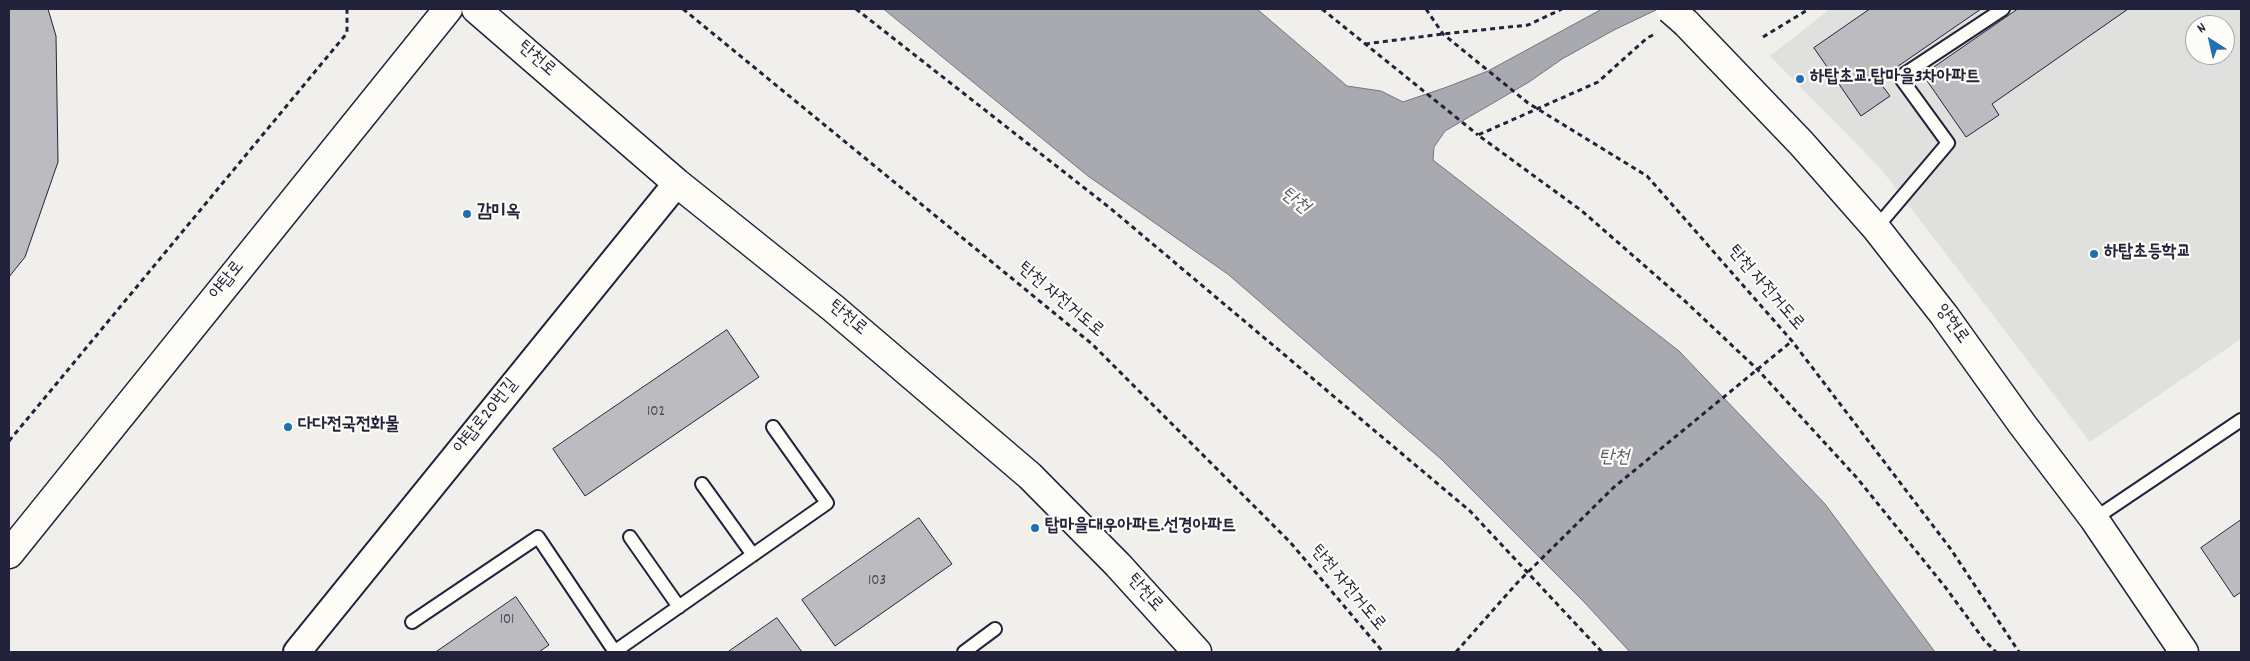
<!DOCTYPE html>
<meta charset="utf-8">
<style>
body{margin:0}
#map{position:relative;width:2250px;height:661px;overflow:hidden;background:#f0efec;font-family:Dekko,sans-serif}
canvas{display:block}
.frame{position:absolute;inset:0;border:10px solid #22223b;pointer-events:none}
.north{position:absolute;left:2185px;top:15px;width:50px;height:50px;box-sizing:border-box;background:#fdfcf7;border:1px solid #a5a5ac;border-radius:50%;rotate:325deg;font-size:14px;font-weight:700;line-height:20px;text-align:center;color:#22223b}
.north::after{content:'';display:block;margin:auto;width:18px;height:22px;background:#1f6fb2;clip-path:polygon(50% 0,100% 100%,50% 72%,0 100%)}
</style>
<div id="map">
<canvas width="2250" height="661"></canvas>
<div class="frame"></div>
<div class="north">N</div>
</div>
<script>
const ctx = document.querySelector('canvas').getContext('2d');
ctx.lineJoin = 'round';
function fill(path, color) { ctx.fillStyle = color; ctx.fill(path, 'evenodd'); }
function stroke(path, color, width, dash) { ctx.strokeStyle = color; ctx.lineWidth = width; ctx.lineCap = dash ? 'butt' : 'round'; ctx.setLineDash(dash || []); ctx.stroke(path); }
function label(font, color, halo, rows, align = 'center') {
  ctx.font = font + ' Dekko,"Poor Story",sans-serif'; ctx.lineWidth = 4.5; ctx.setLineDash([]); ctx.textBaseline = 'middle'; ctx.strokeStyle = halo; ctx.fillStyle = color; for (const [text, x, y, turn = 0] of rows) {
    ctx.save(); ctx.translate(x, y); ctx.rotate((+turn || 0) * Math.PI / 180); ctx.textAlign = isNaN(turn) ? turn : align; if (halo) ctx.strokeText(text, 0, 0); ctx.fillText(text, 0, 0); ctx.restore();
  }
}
fill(new Path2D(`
 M1830,9H2241V339L2090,442L1881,169L1770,56ZM2195,25H2225V55H2195Z`), '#e0e0df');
const water = new Path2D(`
 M884,9H1257L1347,86L1381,91L1403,102L1447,87L1488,71L1602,9H1658L1614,30L1562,59L1529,82L1445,131L1434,147L1433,160L1679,351L1825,504L1935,652H1630L1585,603L1441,459L1229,275L1088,176Z`);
fill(water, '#a9a9b0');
stroke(water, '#737381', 1);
const building = new Path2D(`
 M9,9H48L56,36L58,162L25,257L9,277Z
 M1870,9H1981L1878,80L1890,96L1861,116L1814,48Z
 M2018,9H2128L1992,104L1999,115L1966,137L1923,75Z
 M727,330L759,377L585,496L553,449Z
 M919,518L952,564L835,646L802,600Z
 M2241,520V592L2234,597L2201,548Z
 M516,597L549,645L539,652H436Z
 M777,618L802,652H728Z`);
fill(building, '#bcbcc0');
stroke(building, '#22223b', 1);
const service = new Path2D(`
 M1876,228L1948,143L1900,77L2003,9
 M702,484L753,555
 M2094,519L2241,420
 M630,537L679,607
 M412,622L538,537L615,652
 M614,652L827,503L773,427
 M964,652L995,629`);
const minor = new Path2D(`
 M297,652L677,183`);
const tertiary = new Path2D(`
 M9,554L448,9`);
const secondary = new Path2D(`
 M476,9L677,183L833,308L1030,476L1118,565L1197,652
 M1686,23L1802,144L1876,228L1944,315L2022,424L2094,519L2184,652`);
stroke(service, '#22223b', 16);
stroke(minor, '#22223b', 30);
stroke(tertiary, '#22223b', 31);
stroke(secondary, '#22223b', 31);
stroke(new Path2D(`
 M683,9L1092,344L1290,542L1383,652
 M856,9L1110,208L1470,511L1602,652
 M1322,9L1478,135
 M1426,9L1443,34L1528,103L1647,176L1792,341L1950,548L2019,652
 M1653,35L1647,38L1598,82L1478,135L1582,211L1686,302L1758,370L1857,478L1946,588L1984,640L1996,652
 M1763,37L1809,9
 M1365,44L1443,34L1528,25L1562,9
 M9,441L347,33V9
 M1456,652L1518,582L1613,488L1792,341`), '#22223b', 3, [5, 4]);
stroke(service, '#fdfcf7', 12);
stroke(minor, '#fdfcf7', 26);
stroke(tertiary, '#fdfcf7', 28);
stroke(secondary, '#fdfcf7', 28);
const secondaryBridge = new Path2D(`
 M1670,9L1686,23`);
stroke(secondaryBridge, '#22223b', 31, []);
stroke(secondaryBridge, '#fdfcf7', 28);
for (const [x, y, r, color] of [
 [1800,79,5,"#1f6fb2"],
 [467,214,5,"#1f6fb2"],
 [2094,254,5,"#1f6fb2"],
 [288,427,5,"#1f6fb2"],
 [1035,528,5,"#1f6fb2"]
]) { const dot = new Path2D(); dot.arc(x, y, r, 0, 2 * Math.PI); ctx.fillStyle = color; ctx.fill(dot); stroke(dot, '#fdfcf7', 2); }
label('15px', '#48485c', null, [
 ["102",656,413],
 ["103",877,582],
 ["101",507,621]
]);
label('18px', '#22223b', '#fdfcf7', [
 ["탄천로",536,60,41],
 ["야탑로",228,281,-51],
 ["탄천 자전거도로",1765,289,49],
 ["탄천 자전거도로",1060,301,40],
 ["탄천로",847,319,40],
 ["양현로",1951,325,54],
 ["야탑로20번길",487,417,-51],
 ["탄천 자전거도로",1347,589,50],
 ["탄천로",1144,594,48]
]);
label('bold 18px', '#22223b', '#fdfcf7', [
 ["하탑초교.탑마을3차아파트",1810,79],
 ["감미옥",477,214],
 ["하탑초등학교",2104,254],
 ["다다전국전화물",298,427],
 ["탑마을대우아파트.선경아파트",1045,528]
], 'left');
label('italic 19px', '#58586a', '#fdfcf7', [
 ["탄천",1294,202,38],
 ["탄천",1614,459]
]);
</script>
